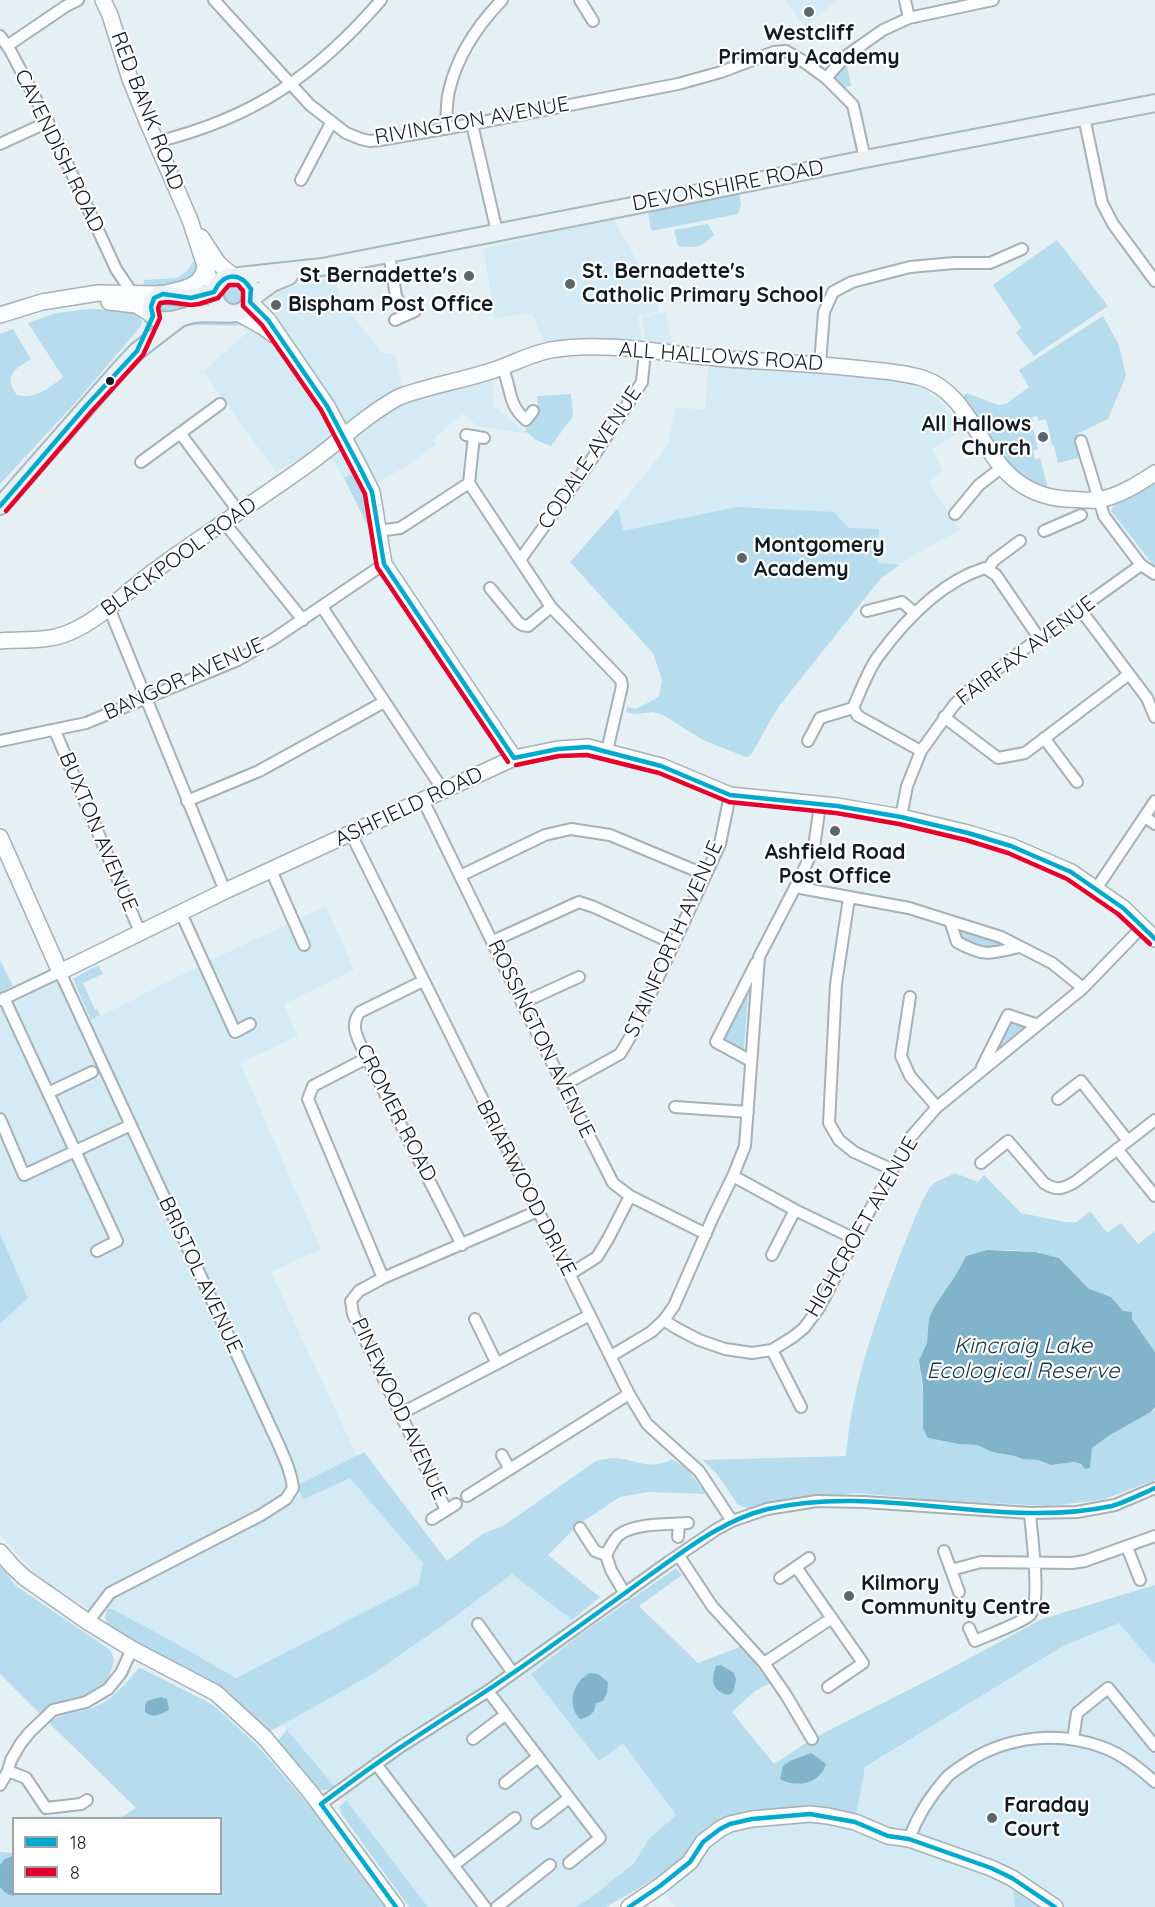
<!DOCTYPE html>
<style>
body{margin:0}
#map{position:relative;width:1155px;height:1907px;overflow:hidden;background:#e5f0f5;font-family:Quicksand,sans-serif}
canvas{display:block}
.legend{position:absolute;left:12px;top:1817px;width:210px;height:78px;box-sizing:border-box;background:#fff;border:2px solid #a0a4a7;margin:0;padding:8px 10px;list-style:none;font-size:18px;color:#111c22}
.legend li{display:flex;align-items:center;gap:12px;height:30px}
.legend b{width:30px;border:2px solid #a0a4a7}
</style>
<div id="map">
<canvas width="1155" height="1907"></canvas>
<ul class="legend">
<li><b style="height:8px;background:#00a9ce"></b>18</li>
<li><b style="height:8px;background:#e4002b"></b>8</li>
</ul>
</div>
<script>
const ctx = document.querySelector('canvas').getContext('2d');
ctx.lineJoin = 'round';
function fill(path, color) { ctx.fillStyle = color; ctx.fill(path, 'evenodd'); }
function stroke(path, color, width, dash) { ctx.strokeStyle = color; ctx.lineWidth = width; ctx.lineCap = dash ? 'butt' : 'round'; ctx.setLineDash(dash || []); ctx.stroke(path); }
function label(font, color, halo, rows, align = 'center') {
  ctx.font = font + ' Quicksand,sans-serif'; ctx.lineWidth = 4.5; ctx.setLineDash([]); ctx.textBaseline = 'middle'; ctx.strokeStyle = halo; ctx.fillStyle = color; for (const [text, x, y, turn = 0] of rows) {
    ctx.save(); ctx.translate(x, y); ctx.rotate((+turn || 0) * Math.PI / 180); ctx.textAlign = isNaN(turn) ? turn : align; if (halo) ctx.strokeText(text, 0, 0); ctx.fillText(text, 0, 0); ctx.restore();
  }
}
fill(new Path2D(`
 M786,0H838L805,27Z
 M613,218L652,288L659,311L638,316L643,344L588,338L545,343L531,313L495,318L483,249Z
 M335,277L340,299L381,352L395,355L405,395L492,371L494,406L528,434L478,426L462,414L433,440L436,445L403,468L375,484L364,466L344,478L328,455L293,462L276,472L203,372L251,329L278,290Z
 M665,312L674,347L646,345L642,317Z
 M708,366L871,377L910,384L925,390L940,401L964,429L932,449L943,471L929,482L960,530L917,553L881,578L779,706L750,756L746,757L703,740L663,715L653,712L635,714L626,712L627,707L636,709L659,697L662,680L653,653L570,562L617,509L668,445L675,408L705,409Z
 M326,906L354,970L284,1004L298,1036L240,1063L321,1249L271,1272L357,1456L297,1486L304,1499L350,1477L423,1563L420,1584L236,1678L175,1643L112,1609L87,1608L39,1578L0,1534V1324L27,1298L0,1235V1000L60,972L85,1024L209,961Z
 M512,1574L572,1620L581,1634L531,1674L599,1761L623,1742L676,1815L649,1839L634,1862L589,1899L575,1907H428L346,1800L282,1724L371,1675L449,1621Z
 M1119,1623L1155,1665V1907H1056L1012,1879L1015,1907H675L654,1879L686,1856L695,1838L710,1824L744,1813L785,1808H813L855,1816L865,1768L1063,1646Z`), '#d4eaf5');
fill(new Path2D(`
 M846,60L851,86L842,87L832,78Z
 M739,193L741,204L738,214L651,231L648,210Z
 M708,224L714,235C700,248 697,248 678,246L674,230Z
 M1057,240L1108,306L1034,356L1016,333L1021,327L993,285Z
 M198,256L199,268L189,284L143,290L144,280L177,278L187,271Z
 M222 295a11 11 0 1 1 22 0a11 11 0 1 1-22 0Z
 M206,299L208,308L172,316L160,311L159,307L163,302Z
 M90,309L134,310L142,321L141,326L77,401L0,484V334L13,329L31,359C16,369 2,375 17,395C34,400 51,387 63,377L28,323L56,313Z
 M190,316H236L252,326L198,325L178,327Z
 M1103,316L1119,345L1126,376L1108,419L1077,434L1082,457L1058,463L1054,445H1052L1046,419L1039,421L1037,416L1032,417L1033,422L1028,424L1029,429H1033L1038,449L1033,451L1035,459L1040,458L1049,493L1019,477L1005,462L961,400L966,393L998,405L1006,404L1029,387L1019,370Z
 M571,394L573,416L551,446L536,440L525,431L538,410L537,396Z
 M354,472C361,486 375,509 367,525L344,478Z
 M1155,483V567L1111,511L1114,503Z
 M736,507L834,512L849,528L879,529L877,563L900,565L881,578L779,706L750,756L746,757L703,740L663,715L653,712L635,714L626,712L627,707L636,709L659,697L662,680L653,653L570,562L617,509L619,510L623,531Z
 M952,927L962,929L1013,948L987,955L957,942Z
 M0,960L13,986L0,993Z
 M98,965L103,974L83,983L95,1010L97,1009L100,1015L91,1020L73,979Z
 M749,984L743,1057L716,1042Z
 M1008,1015L1029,1023L986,1058Z
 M955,1173L978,1182L984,1175L1021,1213L1065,1222H1077L1090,1211L1107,1233L1121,1223L1138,1244L1155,1231V1352L1132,1319L1123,1312L1111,1297L1089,1289L1059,1258L1036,1252L1010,1250H987L966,1256L957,1273L934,1307L927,1343L919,1360L928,1438L959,1444L977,1445L992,1452L1015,1456L1022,1459L1038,1460L1051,1465L1074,1462L1081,1464L1086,1469L1090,1468L1092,1448L1110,1435L1155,1410V1480L1102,1500L1048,1506L922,1499L857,1493L799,1497L750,1509L738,1505L717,1474L702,1460L846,1456C852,1382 879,1309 906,1240C911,1228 923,1196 931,1186C936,1180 948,1177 955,1173Z
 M0,1234L28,1298L0,1324Z
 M364,1452L447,1561L484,1533L503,1526L596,1461C602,1460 609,1458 615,1458C637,1460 651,1471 672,1459L687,1469L706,1494L648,1492L620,1497L578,1525L548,1555L600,1597L572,1620L512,1574L449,1621L371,1675L269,1732L221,1689L127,1640L109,1627L105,1619L107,1609H112L172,1641L236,1678L419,1584L423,1563L350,1478L304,1499L296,1486Z
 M0,1566L16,1586L109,1649C115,1656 114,1663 111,1671C101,1700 79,1695 56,1703C51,1706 45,1711 41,1715L0,1674Z
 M676,1568L682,1575L639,1606L698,1663L742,1646L770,1683L755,1691L732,1712L774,1764L812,1739L942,1673L1042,1619L1155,1585V1665L1119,1623L1063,1646L865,1767L856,1816L804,1808H785L744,1813L711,1824L695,1838L686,1856L654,1879L606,1907H575L589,1899L634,1863L649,1839L676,1815L623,1743L599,1761L531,1674L581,1634Z
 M139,1668L149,1672L213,1705L257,1745L396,1907H0V1852L13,1853L14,1894H220V1818H120L136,1808L48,1722C65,1711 84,1713 101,1704C114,1698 129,1679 139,1668Z
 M287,1730L335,1787L327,1790L317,1791L278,1744L279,1739Z
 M346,1800L428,1907H409L343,1816L339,1807Z
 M1012,1878L1056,1907H1015Z`), '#b7dced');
fill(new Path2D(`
 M987,1250L1036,1252L1059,1258L1089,1289L1111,1297L1123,1311L1132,1312V1319L1155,1352V1407L1151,1412L1110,1435L1092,1448L1090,1468L1085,1469L1081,1464L1074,1462L1051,1465L1038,1460L1022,1459L1015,1456L992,1452L977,1445L959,1444L928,1438L923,1428V1387L919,1360L927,1343L929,1319L934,1307L957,1273L966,1256Z
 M721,1665L734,1673L736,1680L733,1692L729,1695C711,1691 711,1680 716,1666Z
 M590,1673L598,1674L608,1682L607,1693L603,1701L596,1703C595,1713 590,1717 580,1719C566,1705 573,1681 590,1673Z
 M161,1697L167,1699L169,1710C161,1714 153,1719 145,1712V1706L147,1701Z
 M811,1753L826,1764C821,1783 796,1789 780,1779L783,1766L790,1761Z
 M13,1856L14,1894H19C11,1898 5,1893 0,1887V1865L5,1859Z`), '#81b4ca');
const street = new Path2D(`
 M214,0L310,105L346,133L361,139L370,141L380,140L472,124L678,84L721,72L774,52L786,51L800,59L826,78L853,105L865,159
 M580,0L593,21
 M905,0L909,18
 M0,36L10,50L48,122L116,269L132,293
 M7,46L66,6L78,0
 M826,78L846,56L883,30L909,18L993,0
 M1084,117L1102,203L1113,224L1155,281
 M472,124L497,232
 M446,128C447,116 446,103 449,91C457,56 478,25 502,0
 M156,142C254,118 316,75 381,0
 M0,144L48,122
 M301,180L331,123
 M389,254L396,296L405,314
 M395,320L415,311
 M820,364L824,312L833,292L852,282L910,267L954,263H990L1022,249
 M502,367C512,388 507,404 526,420L533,411
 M180,433L239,512
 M466,435L484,438
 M1081,441L1104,516L1141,565L1155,574
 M141,462L220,404
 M469,483L474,436
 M955,514L979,485L1001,468
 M223,521L303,620
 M378,531L400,528L408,523L469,483L551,607L621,680L622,686L607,751
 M1044,531L1081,515
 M520,560L588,465L642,382L645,351
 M988,570L993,561L1020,541
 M490,588L518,622L522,625L528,626L551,607
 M322,607L443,790
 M109,608L225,891
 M1080,609L1147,698L1155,717
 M867,611L902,602L915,613
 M944,717L998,758L1025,753L1128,675
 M55,731L140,932
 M1044,738L1077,782
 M0,741L86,723L238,660L275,638L384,564
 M808,741L820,718L853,708
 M921,751L858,716L853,708C860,692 867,673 877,658C904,621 940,582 985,568L996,575L1039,638
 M423,800L522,1003L613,1183L630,1196L706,1234
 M187,801L259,771L384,702
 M901,817L907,786L921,751L954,705L967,692L1039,638L1141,565
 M1145,817L1155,824
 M351,834L629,1394L647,1424L699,1471L732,1521
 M271,870L304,945
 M460,876L545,835L571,829L610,835L706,875
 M795,887L909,908L1001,937L1052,963L1083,988
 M1096,889L1155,801
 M849,898L836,984L829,1123L839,1140L854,1152L891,1169
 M181,913L235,1032L250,1024
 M950,921L957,942C985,957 989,954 1019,947
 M493,941L579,902L594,907L674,944
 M423,981L360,1012C348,1027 360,1042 367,1058L462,1245
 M910,997L901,1056L910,1076L937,1107
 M4,998L117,1241L97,1251
 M1,1000L60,972L277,1441C284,1457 291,1471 293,1488L286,1499L261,1515L110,1593L88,1622
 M522,1003L579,977
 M367,1058L313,1086L308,1099L383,1278
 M751,1061L716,1042L756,963
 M982,1067L1008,1015L1038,1025
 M564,1085L620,1054L632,1034L720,844L730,795
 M48,1093L92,1072
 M1058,1099L1081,1081L1128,1141
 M675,1107L748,1112
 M0,1119L24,1175L131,1125
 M1117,1149L1155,1196
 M981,1163L1008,1141L1044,1183C1056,1191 1063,1189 1075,1182L1155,1120
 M733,1176L795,1210L855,1239
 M772,1255L795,1210
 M570,1274L597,1257L608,1239L630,1196
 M475,1319L496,1362
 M664,1320L676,1328L699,1340L725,1349L752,1353L772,1350L793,1337L804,1328L819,1308L871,1208L910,1138L937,1107L1083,988L1143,926
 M772,1350L801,1407
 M611,1356L651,1332L664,1320L674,1306L713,1217L733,1176L745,1146L759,957L802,874L814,847L820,805
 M400,1414L590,1315
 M502,1455L509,1468
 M467,1496L629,1394
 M446,1510L353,1314L351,1301L359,1291L383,1278L538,1211
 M432,1519L456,1504
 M580,1528L595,1551L606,1555
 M678,1537L679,1524
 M1127,1547L1140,1580
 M944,1551L951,1570
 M679,1556L712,1606L764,1663L786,1695L812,1739
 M796,1567L863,1663L828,1687
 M780,1578L809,1558
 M959,1592L951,1570L981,1562L1072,1563L1085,1561L1155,1536
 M625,1594L611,1570L606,1555C610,1548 613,1540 619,1535C634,1523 669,1524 688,1523
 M478,1624L513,1673
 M969,1628L975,1641C986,1636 1023,1622 1030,1615C1042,1603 1031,1532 1030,1513
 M764,1663L832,1618
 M488,1691L600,1838L569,1863
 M473,1739L505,1715
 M1073,1739L1077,1713L1108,1688L1155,1746
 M376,1764L485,1907
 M8,1771L26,1778L46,1808L81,1804L87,1800
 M505,1783L538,1757
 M0,1785L8,1771L11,1760L21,1743L30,1732L53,1710L86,1702L108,1689L121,1673L132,1649
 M321,1804L400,1747L488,1691L667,1563L717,1529L732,1521L767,1509L817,1501L864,1502L1030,1513L1077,1512L1115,1505L1155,1488
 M537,1823L569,1798
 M909,1839C917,1817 931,1795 947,1777C953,1771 962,1766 969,1761C1009,1736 1058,1731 1102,1747C1122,1754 1139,1768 1155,1782
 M454,1865L515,1818
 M497,1907L550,1865`);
const secondary = new Path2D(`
 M103,0L110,15L130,79L147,121L190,220L209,278L215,289
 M201,237L218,263L233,276
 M162,294C180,289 201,289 205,267
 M109,302L136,305L151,314
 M250,302L268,320L327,406L360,468L372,492L384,564L514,758
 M238,313L263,327L274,335
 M0,315L42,302L98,293L160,294
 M0,641C23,639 46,642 68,633C100,620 125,593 153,572C204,534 259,500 311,462C340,441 366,415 399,397C429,386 460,381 491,371C511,365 529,354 551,350C605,340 672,355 727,359C773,362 818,364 863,369C883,371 903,372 922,378C985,398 979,493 1066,499C1076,499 1087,501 1097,500C1118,497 1138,484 1155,473
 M0,837L60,972L225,891L514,758L558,749L588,747L661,766L730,795L837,806L901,817L968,833L1011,846L1071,872L1123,908L1155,939
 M0,1552L13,1567L25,1578L88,1622L132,1649L216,1693L265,1738L311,1793L396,1907
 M629,1907L660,1886L690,1862L703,1842L720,1829L730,1824L752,1819L810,1814L828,1816L855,1822L888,1836L909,1839L991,1868L1012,1878L1055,1907`);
const primary = new Path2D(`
 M239,276L322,267L703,192L865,159L1155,103
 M214,292L189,298L160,294L152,302L151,314C154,317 157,320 162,320C173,322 184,316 194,314C208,312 223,315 236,313C241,312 245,310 248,306C262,288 239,267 220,281C210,294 215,309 231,313
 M252,298L272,283L289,276
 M0,506L121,368L137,351L179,319`);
stroke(street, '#a6b0b5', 14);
stroke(secondary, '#a6b0b5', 18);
stroke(primary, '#a7b7be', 20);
stroke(street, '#fbfdfe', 10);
stroke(secondary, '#fbfdfe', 15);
stroke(primary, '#e9f1f4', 16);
stroke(new Path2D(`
 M0,506L86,406L137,351L153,316L151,307L154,298L163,294L191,298L214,292C223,273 239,271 251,289L250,302L268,320L327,406L360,468L372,492L384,564L514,758
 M514,758L558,749L588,747L661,766L730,795L837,806L901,817L968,833L1011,846L1071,872L1123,908L1155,939
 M321,1804C347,1785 373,1765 401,1747C445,1717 490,1690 533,1659C571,1632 609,1605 647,1577C684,1551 722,1520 768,1509C880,1483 999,1530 1112,1506C1126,1502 1141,1494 1155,1488
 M321,1804L396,1907
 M629,1907L660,1886L690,1862L703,1842L720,1829L730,1824L752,1819L810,1814L855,1822L888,1836L909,1839L991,1868L1012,1878L1055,1907`), '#00a9ce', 4.5);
stroke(new Path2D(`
 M6,511L92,411L143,355L160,318L158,308L160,303L168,302L191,305L199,304L218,298L229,285H238L243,291V306L262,325L321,410L353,471L365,494L377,567L508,762
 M516,765L559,756L587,755L659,773L729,802L836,813L899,824L966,840L1008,853L1067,879L1118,914L1150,944`), '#e4002b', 4.5);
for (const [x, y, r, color] of [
 [809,12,6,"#5b666c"],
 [469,276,6,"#5b666c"],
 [570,284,6,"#5b666c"],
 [276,305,6,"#5b666c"],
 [110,381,5,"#111c22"],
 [1043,437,6,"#5b666c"],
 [742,558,6,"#5b666c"],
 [835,831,6,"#5b666c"],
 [849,1596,6,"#5b666c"],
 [992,1818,6,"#5b666c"]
]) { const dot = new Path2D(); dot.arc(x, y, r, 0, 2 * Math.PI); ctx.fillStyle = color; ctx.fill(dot); stroke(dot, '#fff', 2); }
label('bold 21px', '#111c22', '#fff', [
 ["Westcliff",809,34,"center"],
 ["Primary Academy",809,58,"center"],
 ["St. Bernadette's",582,272],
 ["Catholic Primary School",582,296],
 ["St Bernadette's",457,276,"right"],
 ["Bispham Post Office",288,305],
 ["All Hallows",1031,425,"right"],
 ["Church",1031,449,"right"],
 ["Montgomery",754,546],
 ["Academy",754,570],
 ["Ashfield Road",835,853,"center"],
 ["Post Office",835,877,"center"],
 ["Kilmory",861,1584],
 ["Community Centre",861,1608],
 ["Faraday",1004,1806],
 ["Court",1004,1830]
], 'left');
label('21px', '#111c22', '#fff', [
 ["RED BANK ROAD",147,111,69],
 ["RIVINGTON AVENUE",472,121,-10],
 ["CAVENDISH ROAD",59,151,64],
 ["DEVONSHIRE ROAD",728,186,-11],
 ["ALL HALLOWS ROAD",721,357,4],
 ["CODALE AVENUE",590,458,-56],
 ["BLACKPOOL ROAD",179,557,-36],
 ["FAIRFAX AVENUE",1026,651,-37],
 ["BANGOR AVENUE",184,679,-24],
 ["ASHFIELD ROAD",409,807,-25],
 ["BUXTON AVENUE",98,832,67],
 ["STAINFORTH AVENUE",674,939,-66],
 ["ROSSINGTON AVENUE",541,1039,64],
 ["CROMER ROAD",396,1113,63],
 ["BRIARWOOD DRIVE",526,1188,63],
 ["HIGHCROFT AVENUE",862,1227,-60],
 ["BRISTOL AVENUE",200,1275,65],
 ["PINEWOOD AVENUE",399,1409,65]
]);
label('italic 22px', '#143442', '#fff', [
 ["Kincraig Lake",1023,1346],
 ["Ecological Reserve",1023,1371]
]);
</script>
